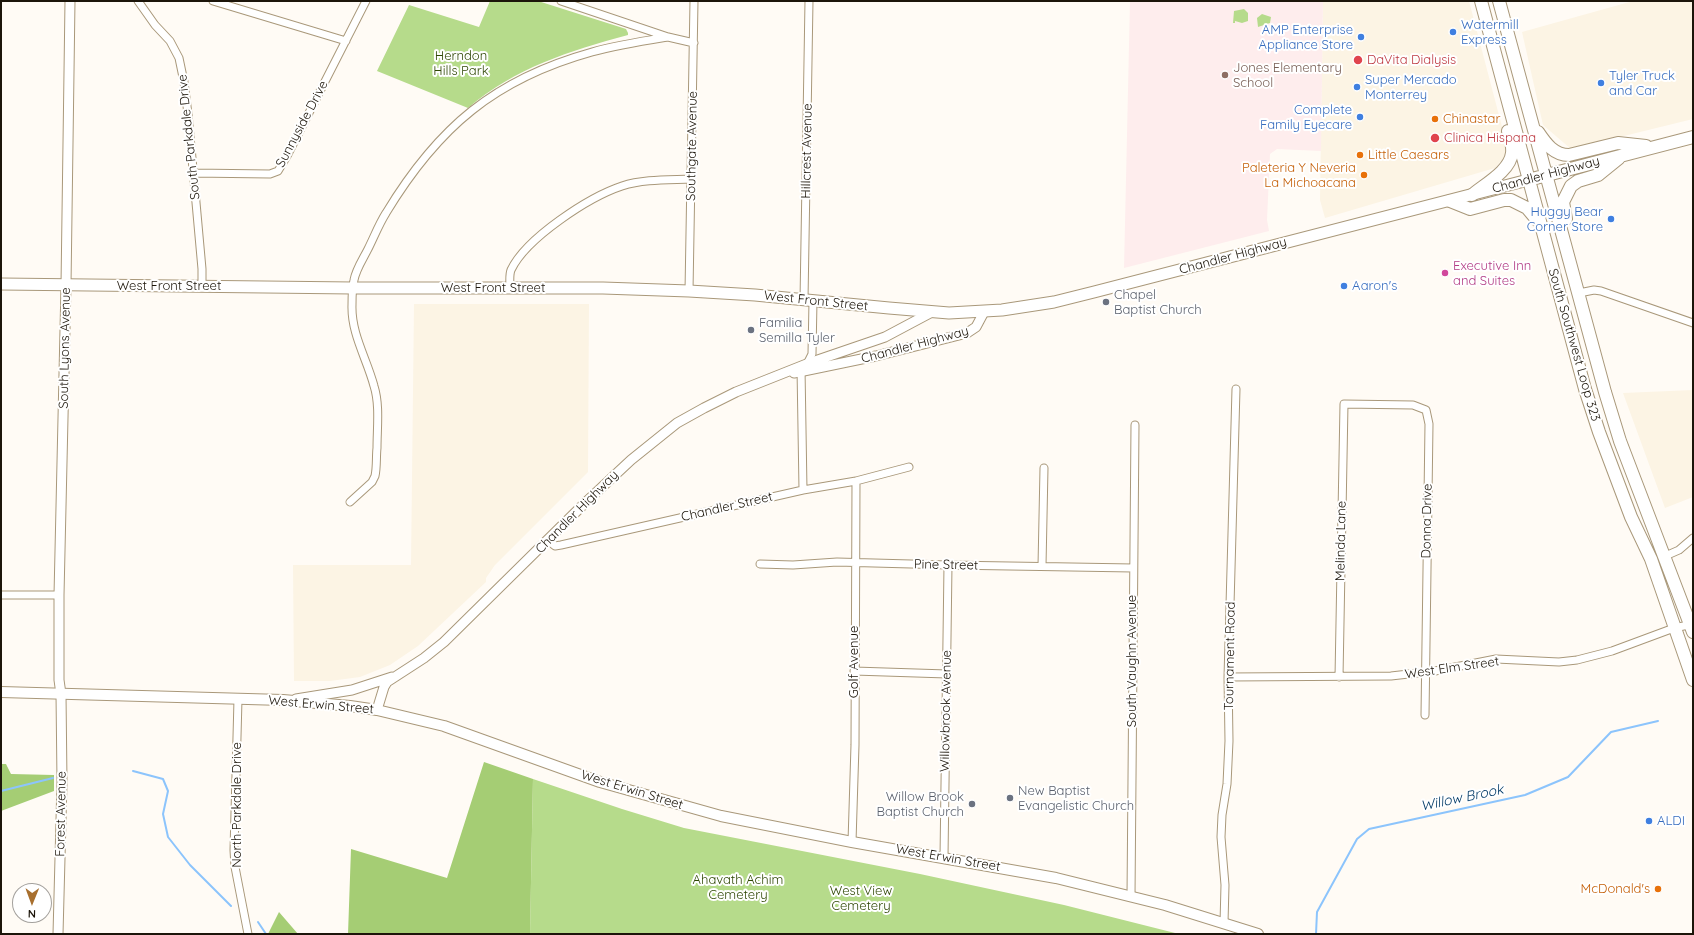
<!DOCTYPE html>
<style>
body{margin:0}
#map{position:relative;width:1694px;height:935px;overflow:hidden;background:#fffbf5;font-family:Quicksand,sans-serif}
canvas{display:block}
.frame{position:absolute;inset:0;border:2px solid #1c150a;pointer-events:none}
.north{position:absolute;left:12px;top:883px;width:40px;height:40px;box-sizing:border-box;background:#fff;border:1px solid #a4a19d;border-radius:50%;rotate:181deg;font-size:11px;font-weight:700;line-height:16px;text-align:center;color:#1c150a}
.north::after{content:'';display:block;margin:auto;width:14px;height:18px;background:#a86f2e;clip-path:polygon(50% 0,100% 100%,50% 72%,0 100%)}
</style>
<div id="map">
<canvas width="1694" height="935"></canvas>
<div class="frame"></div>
<div class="north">N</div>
</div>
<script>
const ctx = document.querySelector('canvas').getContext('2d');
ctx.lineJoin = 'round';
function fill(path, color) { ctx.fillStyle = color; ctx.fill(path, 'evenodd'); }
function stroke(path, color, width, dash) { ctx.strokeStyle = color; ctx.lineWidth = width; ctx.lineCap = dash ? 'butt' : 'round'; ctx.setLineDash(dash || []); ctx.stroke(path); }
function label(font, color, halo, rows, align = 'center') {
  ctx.font = font + ' Quicksand,sans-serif'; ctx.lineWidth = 4; ctx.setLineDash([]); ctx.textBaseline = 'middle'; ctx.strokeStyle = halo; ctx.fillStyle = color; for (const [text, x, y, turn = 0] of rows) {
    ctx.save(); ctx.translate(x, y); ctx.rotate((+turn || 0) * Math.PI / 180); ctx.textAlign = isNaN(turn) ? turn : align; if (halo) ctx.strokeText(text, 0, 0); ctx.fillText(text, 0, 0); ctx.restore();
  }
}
fill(new Path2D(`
 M1323,1H1469L1506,142L1505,156L1495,168L1325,218L1320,200Z
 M1633,1H1693V119L1571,149L1543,125L1522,32Z
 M414,304H589L588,472L495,565L486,578V582L418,646L390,665L360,677L330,681H294L293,565H411Z
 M1693,390V497L1665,508L1623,393Z`), '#fcf4e4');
fill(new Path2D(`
 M1130,1H1323L1321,151L1277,149L1270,154L1267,220L1269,231L1124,268Z`), '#feeded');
fill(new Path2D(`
 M490,1H538L623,28L626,29L628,33V35C569,51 515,68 468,108L377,71L409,5L479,27Z
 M1244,9L1248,13V21L1242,23L1235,21V23H1233L1234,11Z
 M1262,14L1271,17L1270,23L1258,27L1257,18Z
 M533,779L622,809L684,828L920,874L1064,905L1179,934H530Z`), '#b6db8b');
fill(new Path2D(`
 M484,762L533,779L530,934H348L351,849L447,878Z
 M1,764H6L11,774L54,775V791L1,811Z
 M279,912L298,934H268Z`), '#a5cd74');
stroke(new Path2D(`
 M133,771L163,779L168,791L163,814L168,837L190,865L231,906
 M1,791L53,778
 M258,922L266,934
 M1316,934L1317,912L1357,839L1369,829L1525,795L1568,777L1611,732L1658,721`), '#8cc4fc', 2);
const minor = new Path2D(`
 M138,1L155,25L170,41L179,58L184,82L188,114L202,269V286
 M213,1L346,41
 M561,1L668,37L694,43
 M193,173L270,174L278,171L287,156L366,1
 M510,288C510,283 509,275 511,270C526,238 589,197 622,186C644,179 668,180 691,179
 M689,291L694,1
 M1579,293L1594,290L1601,291L1693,323
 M804,300L809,1
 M806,366L812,354L813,301
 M801,368L803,490
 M350,502L372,482L375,476C377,467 376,457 377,448C377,428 380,405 374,386C367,359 351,334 352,305C352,297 352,288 354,280C356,269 363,259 368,249C374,237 379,224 386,213C438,127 495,79 592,52C617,45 643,41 668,37
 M547,540L555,546L561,545L803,490L856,481L909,467
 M1663,557L1679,550L1693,538
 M760,564L793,565L837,562L948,565L1133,568
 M1042,566L1044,468
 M1,595H59
 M854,671L947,674
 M1228,677L1391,676L1435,671L1496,659L1559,662L1577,660L1612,651L1674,628L1693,624
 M1339,677L1344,404L1413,405L1426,410L1429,424L1425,715
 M238,699L234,850L235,867L248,934
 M852,842L855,745L856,481
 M944,857L948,565
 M1131,896L1135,425
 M1224,923L1225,885L1221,837L1222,815L1227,784L1229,741L1228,677L1236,389`);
const tertiary = new Path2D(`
 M794,373L876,356L967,333L976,327L984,312
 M296,699L352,690L392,677
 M377,710L384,687L387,682L424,658L444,642L585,503L631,460L677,423L704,408L736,392L809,363L885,337L932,312
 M58,934L62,782L61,694L59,680V595L66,285L70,1`);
const secondary = new Path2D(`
 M1,692L283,700L350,706L377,710L444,726L600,782L721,816L852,842L1056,878L1165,905L1258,934`);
const primary = new Path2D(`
 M1,284L353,288H603L689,291L755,295L889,308L949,313L1002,310L1054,302L1094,292L1528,180`);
const trunk = new Path2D(`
 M1481,1L1585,389L1599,432L1631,517L1651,559L1693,680
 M1499,1L1605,392L1620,441L1693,632
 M1538,132C1546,144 1554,155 1569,155L1618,143L1646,146
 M1528,180L1693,137
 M1472,195C1485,184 1510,171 1512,153C1513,145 1510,138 1508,131
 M1450,201L1470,209L1504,200H1511L1527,208L1537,220
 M1566,219L1563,202L1571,186L1578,181L1598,175L1619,158`);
stroke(minor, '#a9987a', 9);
stroke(tertiary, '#a9987a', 11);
stroke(secondary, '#a9987a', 12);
stroke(primary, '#a9987a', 13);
stroke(trunk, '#a9987a', 14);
stroke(minor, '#fff', 7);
stroke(tertiary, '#fff', 9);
stroke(secondary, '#fff', 10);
stroke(primary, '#fff', 11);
stroke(trunk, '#fff', 12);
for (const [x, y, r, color] of [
 [1453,32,4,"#3f7fe0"],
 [1361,37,4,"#3f7fe0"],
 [1358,60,5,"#e0444e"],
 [1225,75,4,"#8d6e63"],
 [1601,83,4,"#3f7fe0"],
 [1357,87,4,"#3f7fe0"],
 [1360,117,4,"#3f7fe0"],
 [1435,119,4,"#e8710a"],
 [1435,138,5,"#e0444e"],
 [1360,155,4,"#e8710a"],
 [1364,175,4,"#e8710a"],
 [1611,219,4,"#3f7fe0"],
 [1445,273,4,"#d1479c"],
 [1344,286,4,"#3f7fe0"],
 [1106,302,4,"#6b7280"],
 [751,330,4,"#6b7280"],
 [1010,798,4,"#6b7280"],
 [972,804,4,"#6b7280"],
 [1649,821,4,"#3f7fe0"],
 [1658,889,4,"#e8710a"]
]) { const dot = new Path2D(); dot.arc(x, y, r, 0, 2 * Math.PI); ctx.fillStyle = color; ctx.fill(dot); stroke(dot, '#fff', 1.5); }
label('13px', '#366cbe', '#fff', [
 ["Watermill",1461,25],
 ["Express",1461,40],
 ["AMP Enterprise",1353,30,"right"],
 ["Appliance Store",1353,45,"right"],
 ["Tyler Truck",1609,76],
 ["and Car",1609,91],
 ["Super Mercado",1365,80],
 ["Monterrey",1365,95],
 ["Complete",1352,110,"right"],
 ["Family Eyecare",1352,125,"right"],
 ["Huggy Bear",1603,212,"right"],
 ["Corner Store",1603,227,"right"],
 ["Aaron's",1352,286],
 ["ALDI",1657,821]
], 'left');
label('13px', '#2f4704', '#fff', [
 ["Herndon",461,56],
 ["Hills Park",461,71],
 ["Ahavath Achim",738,880],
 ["Cemetery",738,895],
 ["West View",861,891],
 ["Cemetery",861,906]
]);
label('13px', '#be3a42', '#fff', [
 ["DaVita Dialysis",1367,60],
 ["Clinica Hispana",1444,138]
], 'left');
label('13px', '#785e54', '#fff', [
 ["Jones Elementary",1233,68],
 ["School",1233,83]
], 'left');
label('13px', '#c56008', '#fff', [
 ["Chinastar",1443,119],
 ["Little Caesars",1368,155],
 ["Paleteria Y Neveria",1356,168,"right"],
 ["La Michoacana",1356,183,"right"],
 ["McDonald's",1650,889,"right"]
], 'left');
label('13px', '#1c150a', '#fff', [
 ["Sunnyside Drive",302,124,-62],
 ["South Parkdale Drive",189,137,-96],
 ["Southgate Avenue",692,146,-89],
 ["Hillcrest Avenue",807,151,-89],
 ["Chandler Highway",1546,175,-15],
 ["Chandler Highway",1233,256,-15],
 ["West Front Street",169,286],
 ["West Front Street",493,288],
 ["West Front Street",816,301,6],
 ["Chandler Highway",915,345,-15],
 ["South Southwest Loop 323",1574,345,74],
 ["South Lyons Avenue",65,348,-89],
 ["Chandler Street",727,507,-13],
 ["Chandler Highway",577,512,-45],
 ["Donna Drive",1427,521,-89],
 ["Melinda Lane",1341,541,-89],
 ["Pine Street",946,565,1],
 ["Tournament Road",1230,656,-89],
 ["South Vaughn Avenue",1132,661,-90],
 ["Golf Avenue",854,662,-90],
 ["West Elm Street",1452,668,-8],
 ["West Erwin Street",321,705,5],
 ["Willowbrook Avenue",946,711,-89],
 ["West Erwin Street",632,790,17],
 ["North Parkdale Drive",237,805,-90],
 ["Forest Avenue",61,814,-89],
 ["West Erwin Street",948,858,10]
]);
label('13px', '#b23c85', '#fff', [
 ["Executive Inn",1453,266],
 ["and Suites",1453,281]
], 'left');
label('13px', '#5b616d', '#fff', [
 ["Chapel",1114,295],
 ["Baptist Church",1114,310],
 ["Familia",759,323],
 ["Semilla Tyler",759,338],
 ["New Baptist",1018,791],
 ["Evangelistic Church",1018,806],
 ["Willow Brook",964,797,"right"],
 ["Baptist Church",964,812,"right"]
], 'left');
label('italic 14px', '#063d69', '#fff', [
 ["Willow Brook",1462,798,-12]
]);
</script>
